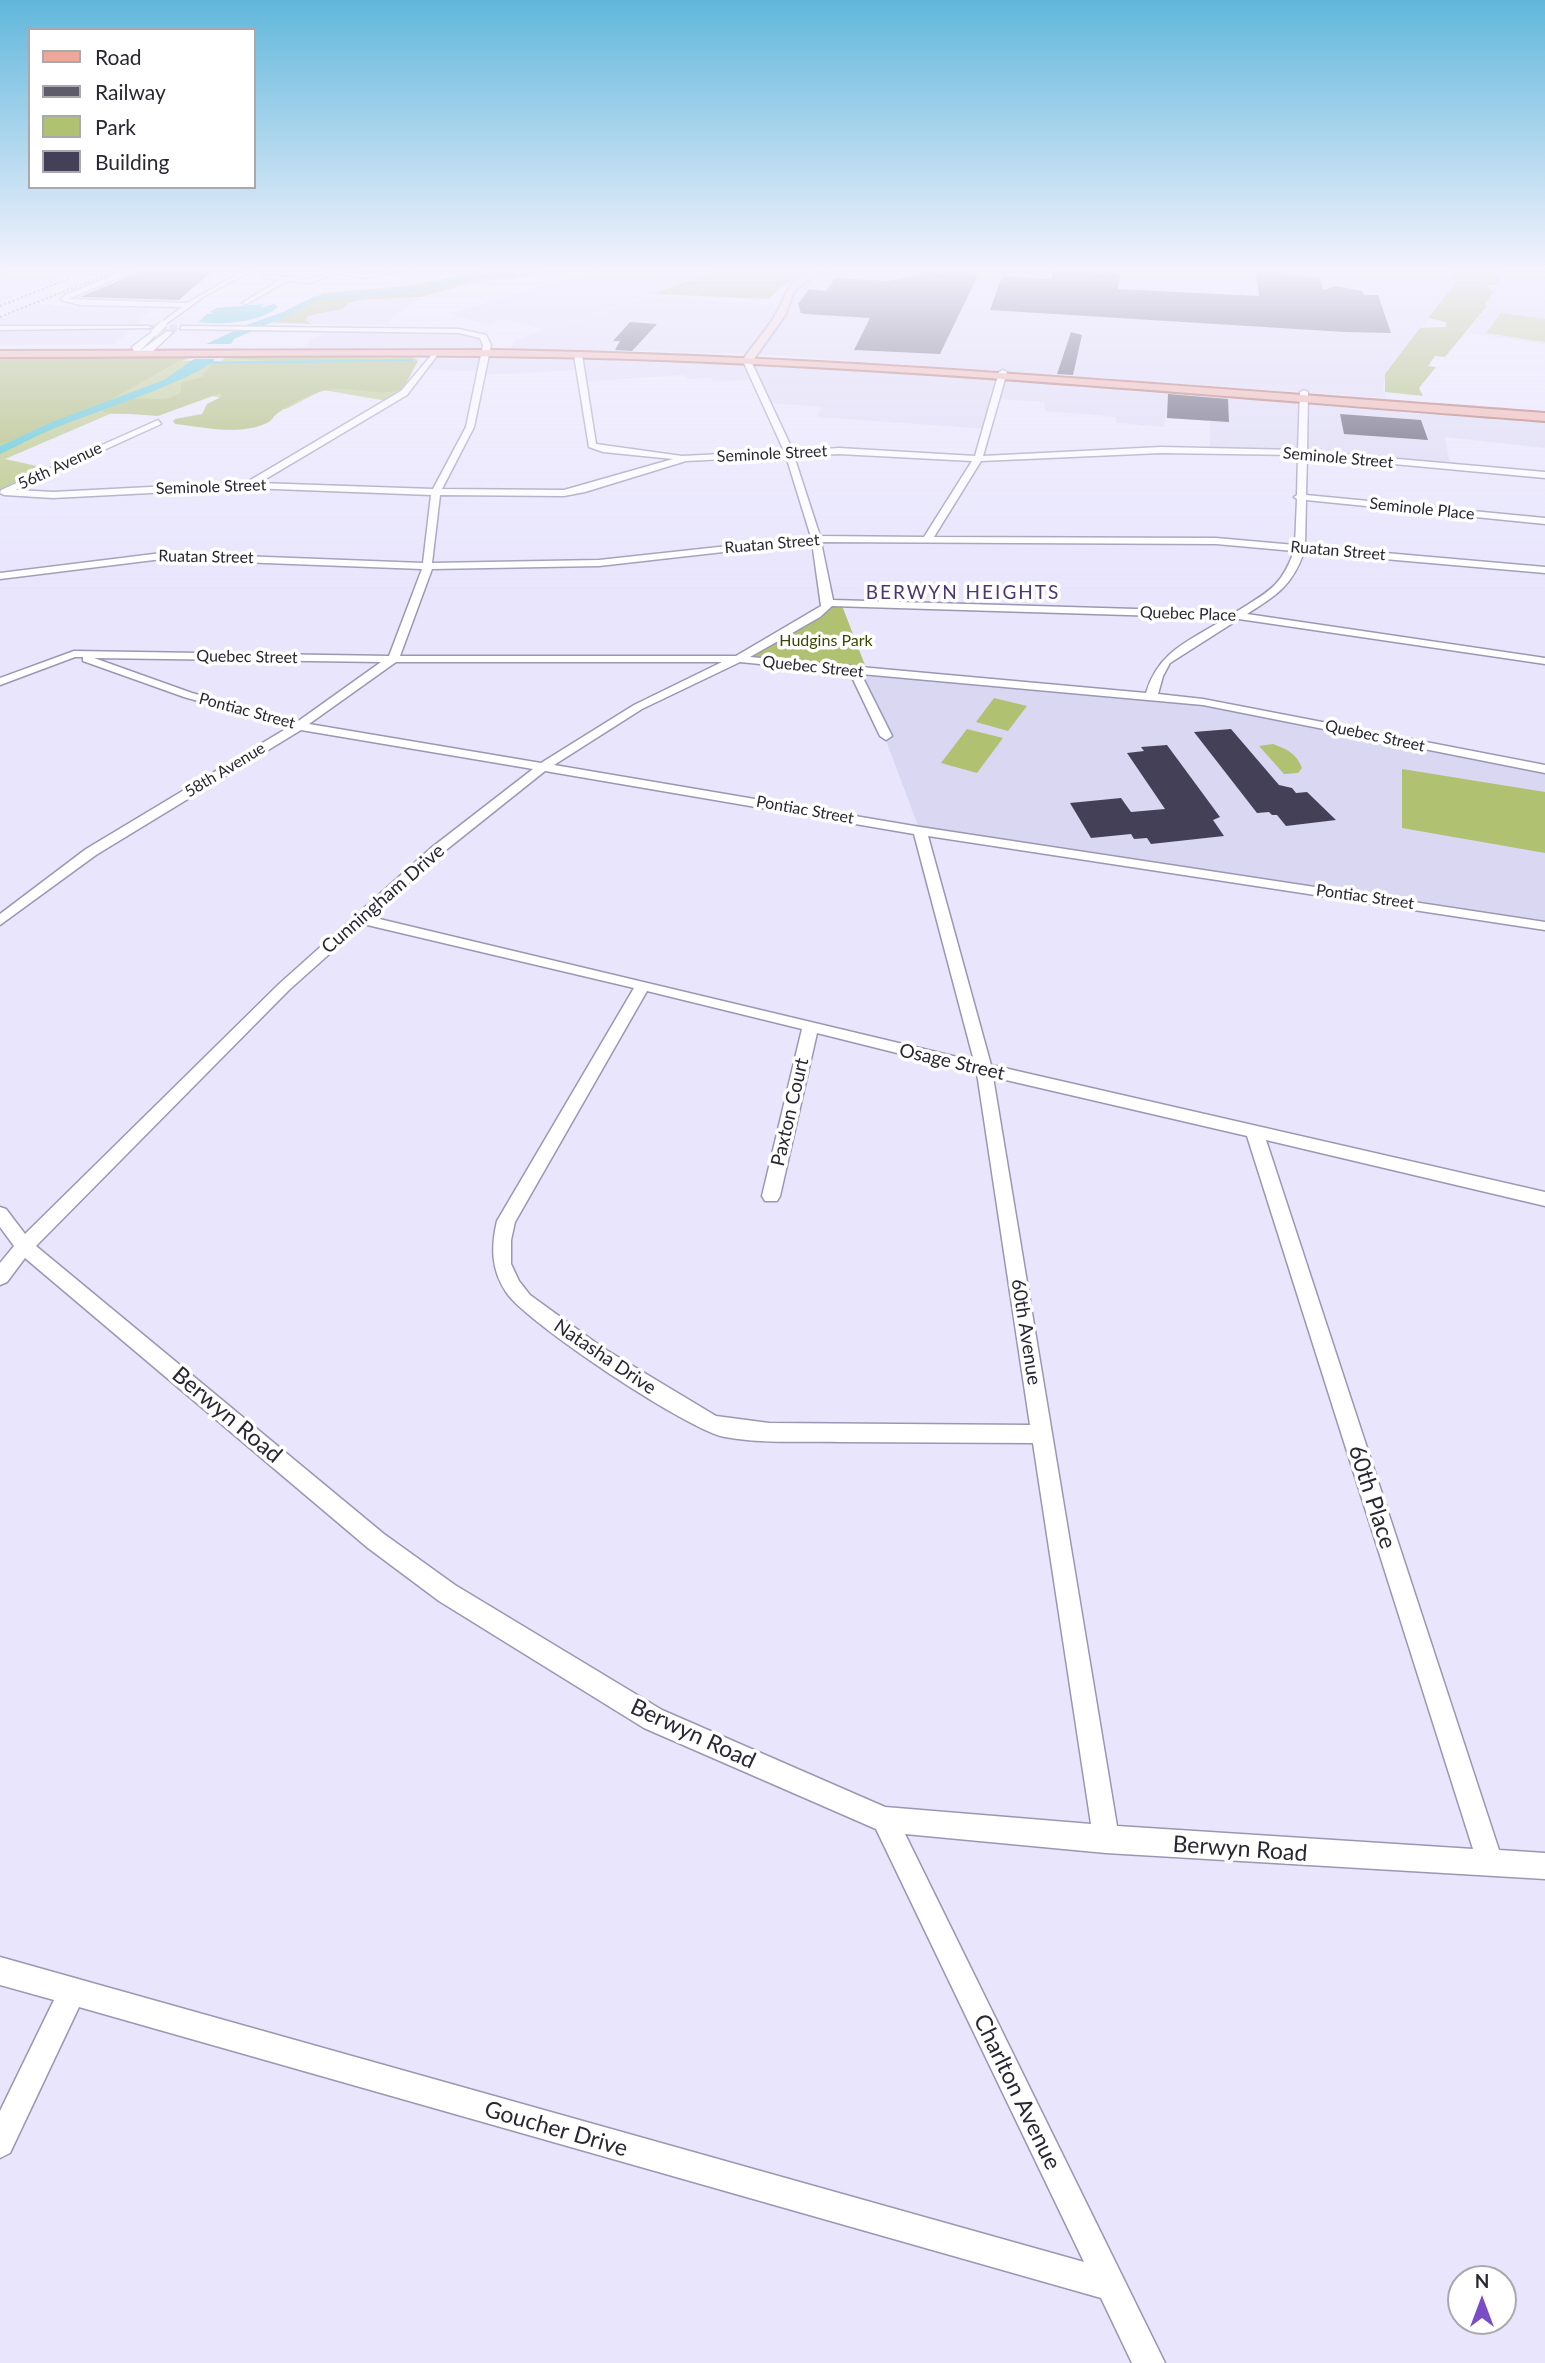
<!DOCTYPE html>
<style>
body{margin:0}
#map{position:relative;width:1545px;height:2363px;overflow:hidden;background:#e8e5fd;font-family:Lato,sans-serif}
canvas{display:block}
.legend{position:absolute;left:28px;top:28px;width:228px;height:161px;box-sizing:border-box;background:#fff;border:2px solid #a9a9ad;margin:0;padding:9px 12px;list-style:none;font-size:21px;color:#282732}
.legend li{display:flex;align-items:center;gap:14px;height:35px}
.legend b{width:35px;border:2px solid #a9a9ad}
.north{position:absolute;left:1447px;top:2265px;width:70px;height:70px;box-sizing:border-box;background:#fff;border:2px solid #a9a9ad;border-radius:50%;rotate:0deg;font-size:19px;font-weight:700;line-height:28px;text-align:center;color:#282732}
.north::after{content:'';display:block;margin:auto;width:24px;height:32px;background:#794dc6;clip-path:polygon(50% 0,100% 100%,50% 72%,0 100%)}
</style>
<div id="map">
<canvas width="1545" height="2363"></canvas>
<ul class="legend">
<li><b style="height:9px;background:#efa79b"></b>Road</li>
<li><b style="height:9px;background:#5e5c6b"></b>Railway</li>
<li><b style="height:19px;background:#b0c171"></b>Park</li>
<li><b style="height:19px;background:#444058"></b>Building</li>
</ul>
<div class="north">N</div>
</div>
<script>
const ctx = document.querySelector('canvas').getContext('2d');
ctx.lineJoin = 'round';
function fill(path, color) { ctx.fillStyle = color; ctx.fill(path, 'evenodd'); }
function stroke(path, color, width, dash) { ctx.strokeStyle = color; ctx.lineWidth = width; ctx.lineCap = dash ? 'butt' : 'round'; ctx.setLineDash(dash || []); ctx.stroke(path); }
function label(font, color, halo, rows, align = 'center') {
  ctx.font = font + ' Lato,sans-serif'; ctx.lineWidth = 7; ctx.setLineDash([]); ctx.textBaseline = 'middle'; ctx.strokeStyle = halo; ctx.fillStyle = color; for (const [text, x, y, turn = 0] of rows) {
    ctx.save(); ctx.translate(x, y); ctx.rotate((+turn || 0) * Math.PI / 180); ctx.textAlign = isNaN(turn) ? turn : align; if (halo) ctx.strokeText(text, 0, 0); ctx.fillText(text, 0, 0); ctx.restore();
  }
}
fill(new Path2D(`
 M0,269H86L0,302Z
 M599,269H723L569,323L649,297L782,305L790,290L826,269H1458L1452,272L1455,284L1386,374L1383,388L1386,398L752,354L510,348L515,340L544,330L504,319L488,325L449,314Z
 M1500,269H1545V344L1467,333L1487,306L1484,305L1486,288L1496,284L1503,275L1499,272Z
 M421,297L390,319L392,325L311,324L306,320L313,314L342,309L347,303L360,300Z
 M39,303L91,310L151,309L115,344L0,345V319Z
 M331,329L459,331L480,335L486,348L303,349L310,340Z
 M435,353L747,361L1545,417V448L1445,437L1451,467L1304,453L1210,450V421L1165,418L1164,427L1116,423V417L1045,411V402L995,399L986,429L817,417L822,407L766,403L755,380L712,381L711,378L686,379L684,375L581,382L579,370L481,375V371L423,370Z
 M855,672L1203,702L1545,769V926L920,831L882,730Z`), '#dad7f3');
fill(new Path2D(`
 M1501,313L1545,319V342L1486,333Z
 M225,357H412L418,360L396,396L387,401L323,390L286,409L205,395L163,414H110L5,459L46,468L0,489V358L222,361Z
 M841,603L868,673L738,659L828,606Z
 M994,698L1027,706L1008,731L976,722Z
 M967,729L1003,738L977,773L941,763Z
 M1273,744C1287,749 1297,754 1302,768L1298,773L1284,774L1259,746Z
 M1402,769L1545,792V853L1402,828Z`), '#b0c171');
fill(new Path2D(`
 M495,269H549L526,277L473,282L421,297L360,300L348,303L342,309L308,316L306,320L311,324L263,322L316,299L322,293L407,286Z
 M723,269H811L779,289L769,299L652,294Z
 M1458,269H1500L1499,272L1503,274L1496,285H1487L1493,292L1485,304L1487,306L1445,357L1435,356L1428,366L1436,367L1419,388L1423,396L1385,392V374L1420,328L1446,327V322L1428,318L1455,284L1453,273Z
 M0,357H194L177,362L107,402L0,445Z
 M210,357L419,359L270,361Z
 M327,361H418L403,389C379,398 352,385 327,390C310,393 292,403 278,413C273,416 272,421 267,423C239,436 204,427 175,424L173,421L175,419L202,414L207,404L221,397V393L158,416L102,412C110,406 124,400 135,399C151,397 167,403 181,392V383L202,377L212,365Z`), '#9fb05a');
fill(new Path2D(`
 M528,269H545L520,276L470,279L415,292L315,300L296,312L234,339L231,344H206L249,324L283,312L315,296L419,288L457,277L492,272L517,273Z
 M264,304L260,308L274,304L278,307C259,323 222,325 198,322L207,314H213L210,312L216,308Z
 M194,359H215C202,377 87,415 60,426C39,434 20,445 0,454V446L52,422L164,380Z`), '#34bcc8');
stroke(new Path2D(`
 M205,363L412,360`), '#34bcc8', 2.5);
fill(new Path2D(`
 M146,269L211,272L179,300L80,297Z
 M1053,270L1120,274L1118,289L1259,296L1256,273L1320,277L1323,290L1336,286L1362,291L1364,295H1378L1391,333L1345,332L990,310L1002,276L1051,279Z
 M921,272L978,275L940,354L854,350L870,318L805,314L801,313L798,304L809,289L826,291L835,278L888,281L920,275Z
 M630,322L657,324L632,351L615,350L620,341H613Z
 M1071,332L1082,335L1073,375L1057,374Z
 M1168,394L1228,399L1229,422L1167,418Z
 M1340,414L1421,420L1428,440L1344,434Z
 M1231,729L1279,785L1292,788L1296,793L1307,792L1336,820L1286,826L1277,815H1272L1269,812L1257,813L1194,732Z
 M1167,745L1220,817L1213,820L1224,836L1151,844L1147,838L1134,839L1131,834L1091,838L1070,803L1121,798L1131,812L1165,809L1127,753L1144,751L1141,747Z`), '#444058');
stroke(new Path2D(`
 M149,328H182`), '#c2bfd4', 7, [7, 3.5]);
const street = new Path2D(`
 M9,269L8,270L0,274V270Z
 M129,269H139L68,299L187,303L246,269H255L206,295L163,326L161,323L182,307L80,305L61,300L65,295Z
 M315,269L366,274L422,269L366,278L336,273L310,283L287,281L247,304L242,303L280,280L261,277V275L310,279L331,273Z
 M0,326H149L152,328L0,330Z
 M182,326L459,329L486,335L491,345L474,427L442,489L564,490L673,459L603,452L589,447L574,355L578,353L582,355L596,444L682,456L784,451L743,361L747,359L751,361L793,451L839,448L975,456L999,372L1003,370L1007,372L983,456L1161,447L1298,450L1300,392L1304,390L1308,392L1307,451L1545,472V478L1307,456L1306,495L1545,518V524L1306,500L1305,546L1545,567V573L1304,552C1292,586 1277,595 1247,614L1545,658V664L1239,619L1170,663L1163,676L1158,694L1203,699L1545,765V773L1203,705L861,674L892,736L886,740L880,736L850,673L740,662L642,709L554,765L920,827L1545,922V930L928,836L991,1065L1545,1192V1206L1266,1140L1499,1850L1545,1853V1879L1106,1853L905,1834L1165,2363H1132L1101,2298L79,2007L10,2153L0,2158V2111L54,2000L0,1985V1957L1084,2262L876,1829L644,1728L439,1601L368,1548L25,1258L7,1282L0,1285V1263L14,1246L0,1227V1207L6,1209L25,1234L279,984L431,848L533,769L301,730L96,855L0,925V914L86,849L289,727L184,697L83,661V657H75L0,685V678L74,651L389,656L422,569L162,559L0,579V573L162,553L423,563L431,495L249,488L53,498L4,495L0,493L1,490L158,420L161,424L16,490L53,492L247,482L401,391L435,351L439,353L407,395L259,483L433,489L466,427L483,345L480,338L459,333L180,329ZM1161,453L1298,455L1297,495L1294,497L1297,499L1295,545L1216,538L934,537L981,461ZM839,454L972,461L924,537L820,536L794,456ZM786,456L811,537L599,560L432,563L440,495L564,496L585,492L686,461ZM812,542L821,606L736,656H400L432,569L599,566ZM821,542L1216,544L1294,551C1281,588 1267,592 1236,612L833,600ZM832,606L1226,618C1190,641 1159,650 1146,693L750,657L820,617ZM94,658L381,662L297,722L192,693ZM396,662H722L634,705L541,763L309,724ZM545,771L914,834L974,1061L371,917L441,854ZM363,924L634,988L497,1221C491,1247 491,1269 506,1292C525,1322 691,1432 725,1437C763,1444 803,1441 842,1442C905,1442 969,1443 1033,1443L1091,1824L885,1807L662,1710L455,1585L384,1534L36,1246L289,990ZM647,991L802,1029L762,1196L765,1201H777L780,1196L817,1033L977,1073L1030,1425L769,1423L716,1416L603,1348L530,1295L519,1281L511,1264V1240L515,1222ZM993,1077L1247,1136L1473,1849L1117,1826Z
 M155,330L157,333L140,351L167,331L173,332L153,351L136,356L132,347Z`);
const secondary = new Path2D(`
 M818,269H830L808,280L794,291L785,315L751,363H743L742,361C752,346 765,332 775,316C791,288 783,284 818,269Z`);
const primary = new Path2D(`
 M496,350C846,356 1195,388 1545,413V421C1250,399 956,371 661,360C441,352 220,357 0,357V351Z`);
stroke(street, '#9b97b3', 3);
stroke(secondary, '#9b97b3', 4);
stroke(primary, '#a3544b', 4);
fill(street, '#fff');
fill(secondary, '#f7d3cd');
fill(primary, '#efa79b');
stroke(new Path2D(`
 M0,306L71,278
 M0,317L120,269`), '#5e5c6b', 2, [2, 2.5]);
const streetBridge = new Path2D(`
 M155,332L163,324`);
stroke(streetBridge, '#9b97b3', 9, []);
stroke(streetBridge, '#fff', 7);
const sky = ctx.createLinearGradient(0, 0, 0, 600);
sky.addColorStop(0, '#60b7db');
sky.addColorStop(0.45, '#f5f3fe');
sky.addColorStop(1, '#f5f3fe00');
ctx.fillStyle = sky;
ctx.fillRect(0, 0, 1545, 600);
label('16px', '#282732', '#fff', [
 ["Seminole Street",772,454,-3],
 ["Seminole Street",1338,458,5],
 ["56th Avenue",60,466,-25],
 ["Seminole Street",211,487,-2],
 ["Seminole Place",1422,509,6],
 ["Ruatan Street",772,544,-5],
 ["Ruatan Street",1338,551,5],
 ["Ruatan Street",206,557,1],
 ["Quebec Place",1188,614,2],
 ["Quebec Street",247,657,1],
 ["Quebec Street",813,667,6],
 ["Pontiac Street",247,711,15],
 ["Quebec Street",1375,736,12],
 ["58th Avenue",225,770,-31],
 ["Pontiac Street",805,810,10],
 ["Pontiac Street",1365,897,8]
]);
label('16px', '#3c4603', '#fff', [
 ["Hudgins Park",826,641]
]);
ctx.letterSpacing = '2px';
label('19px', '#4a3672', '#fff', [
 ["BERWYN HEIGHTS",963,593]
]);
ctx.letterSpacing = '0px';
label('19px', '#282732', '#fff', [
 ["Cunningham Drive",383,899,-41],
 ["Osage Street",952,1062,13],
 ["Paxton Court",790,1112,-77],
 ["60th Avenue",1026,1332,81],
 ["Natasha Drive",605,1357,34]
]);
label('23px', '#282732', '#fff', [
 ["Berwyn Road",227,1415,40],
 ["60th Place",1372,1497,72],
 ["Berwyn Road",693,1734,25],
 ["Berwyn Road",1240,1849,4],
 ["Charlton Avenue",1017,2092,64],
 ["Goucher Drive",556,2129,16]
]);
</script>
